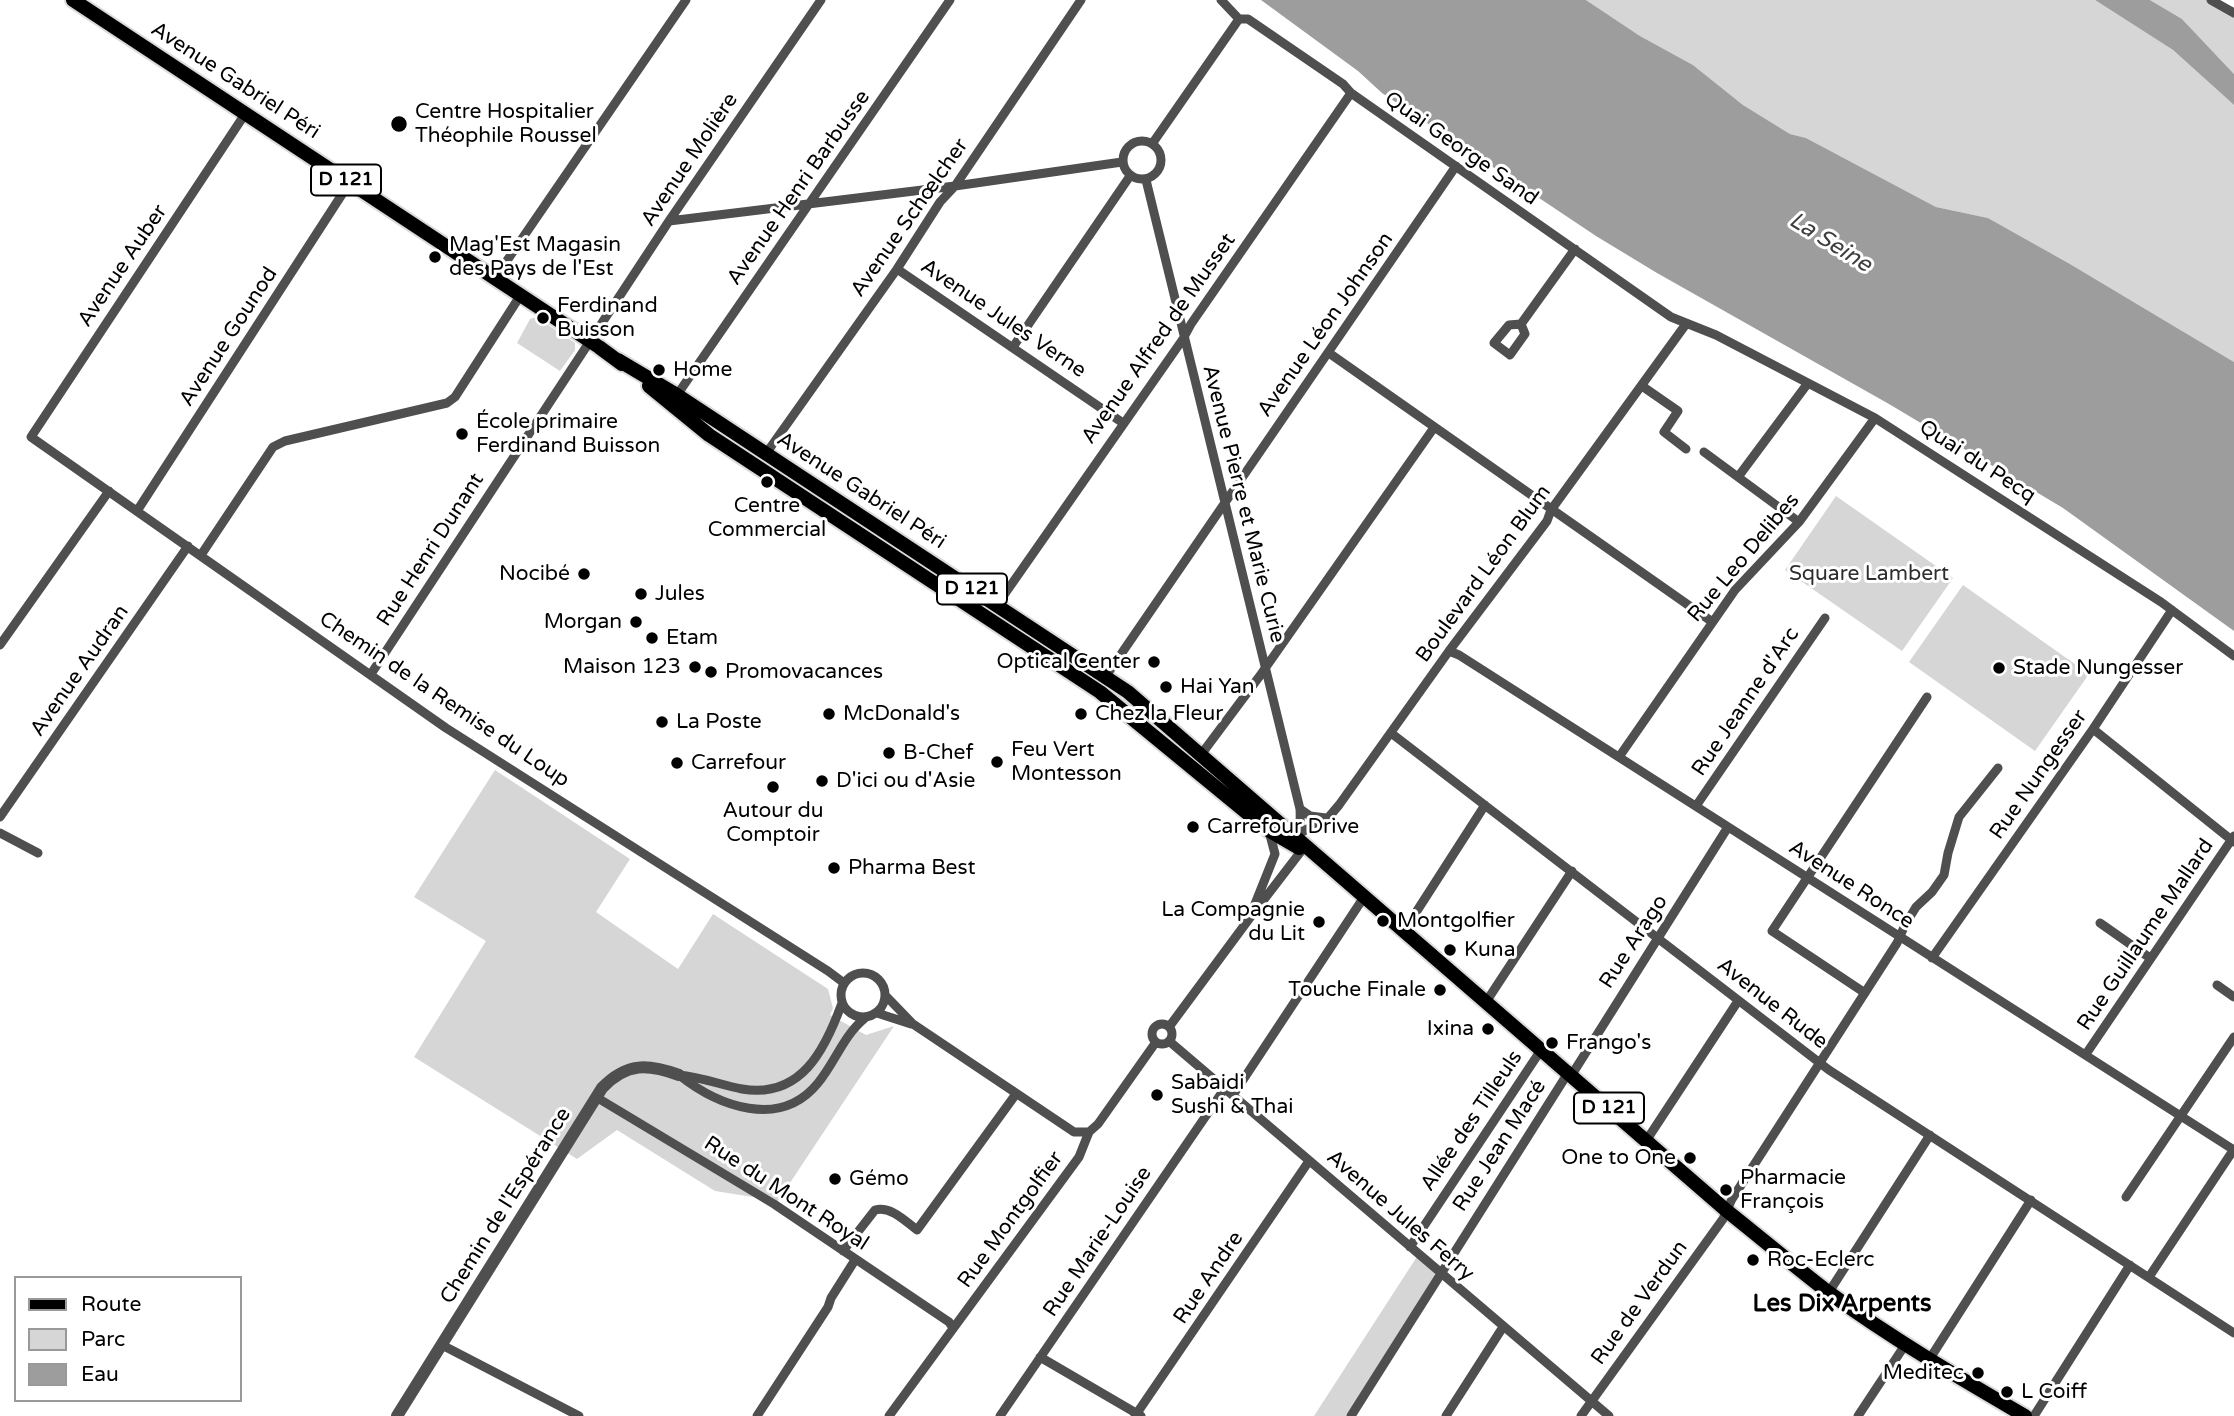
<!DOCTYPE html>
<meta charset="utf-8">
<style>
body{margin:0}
#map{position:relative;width:2234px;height:1416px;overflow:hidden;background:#fff;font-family:"Varela Round",sans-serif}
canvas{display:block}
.legend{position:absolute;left:14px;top:1276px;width:228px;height:126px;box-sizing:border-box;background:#fff;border:2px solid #999;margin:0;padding:9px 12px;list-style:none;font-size:21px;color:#000}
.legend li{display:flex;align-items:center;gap:14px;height:35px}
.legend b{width:35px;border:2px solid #999}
</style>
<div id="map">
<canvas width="2234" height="1416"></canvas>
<ul class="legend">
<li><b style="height:9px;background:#000"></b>Route</li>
<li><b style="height:19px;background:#d6d6d6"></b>Parc</li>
<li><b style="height:19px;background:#9d9d9d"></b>Eau</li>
</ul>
</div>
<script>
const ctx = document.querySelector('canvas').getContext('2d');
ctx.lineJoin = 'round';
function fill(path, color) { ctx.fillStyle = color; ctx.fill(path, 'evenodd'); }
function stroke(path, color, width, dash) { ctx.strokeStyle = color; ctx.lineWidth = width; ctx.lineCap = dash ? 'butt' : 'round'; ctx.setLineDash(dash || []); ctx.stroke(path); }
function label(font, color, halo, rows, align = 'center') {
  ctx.font = font + ' "Varela Round",sans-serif'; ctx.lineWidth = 6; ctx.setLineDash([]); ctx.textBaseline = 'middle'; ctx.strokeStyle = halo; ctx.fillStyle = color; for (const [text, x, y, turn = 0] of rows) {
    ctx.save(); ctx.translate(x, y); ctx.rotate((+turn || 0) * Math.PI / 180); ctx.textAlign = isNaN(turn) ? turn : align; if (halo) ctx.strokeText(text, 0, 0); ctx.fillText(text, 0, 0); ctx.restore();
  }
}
fill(new Path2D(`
 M1586,0H2095L2173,50L2234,105V362L2070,264L1988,218L1936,207L1806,138L1790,134L1743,105L1693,65L1640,36Z
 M2150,0H2217L2234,12V74L2182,19Z
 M536,317L575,343V350L560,371L517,343L530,319Z
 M1836,496L1953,578L1902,651L1785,570Z
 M1963,585L2089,674L2035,751L1909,662Z
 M495,770L630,859L596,912L678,969L713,914L828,989L833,1008L830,1015L866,1035L894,1026L778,1201L715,1191L617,1130L577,1159L414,1057L486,941L414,897Z
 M1418,1255L1439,1273L1351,1416H1314Z`), '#d6d6d6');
fill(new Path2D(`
 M1261,0H1586L1640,36L1693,65L1743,105L1790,134L1806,138L1936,207L1988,218L2070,264L2234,362V631L2063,508L1889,404L1657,273L1596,236L1382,93L1358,71Z
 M2095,0H2150L2182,19L2234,74V105L2173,50Z`), '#9d9d9d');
const primary = new Path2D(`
 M73,0L599,347L622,364
 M618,360L677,395L1128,692L1727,1211C1761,1238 1794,1266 1828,1292C1891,1338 1958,1377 2025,1416
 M649,386L709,435L1100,692L1268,830L1299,848`);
stroke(primary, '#dbdbdb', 18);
stroke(new Path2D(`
 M1221,0L1239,19H1248L1343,84L1351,93L1671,317L1716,335L1875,418L2161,602L2234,656
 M2211,0L2234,13
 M245,114L31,437L446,728L828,971L844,983
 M1123 160a19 19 0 1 1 38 0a19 19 0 1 1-38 0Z
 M1152,144L1239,19
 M1146,180L1300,809C1301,823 1298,836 1302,850L1249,919L1275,854L1269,831
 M669,221L955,186L1122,162
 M897,269L1123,423
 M495,278L686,0
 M1521,324L1575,249
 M1521,324L1525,334L1510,355L1494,343L1509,325Z
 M1013,347L1130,176
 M1329,353L1711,621
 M1642,386L1678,411L1664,432L1686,449
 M677,395L950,0
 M1704,452L1799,522
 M765,455L897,269L940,202L955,186L1081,0
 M1738,477L1808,383
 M137,511L350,182
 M201,555L273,447L285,441L447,403L455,397L520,296
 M997,605L1183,339L1191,324L1351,93
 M0,645L109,491
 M1449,651L1459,655L2234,1150
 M371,674L669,221L821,0
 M1106,676L1456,166
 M2093,729L2234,842
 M1391,733L1829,1070L2234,1333
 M1200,756L1259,677L1433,429
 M1619,757L1735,590L1799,522L1875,418
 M1696,806L1825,618
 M1300,809L1310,816L1326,818
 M0,817L188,546
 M0,833L38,853
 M1300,833L1328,818L1339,805L1449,651L1547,521L1551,510L1686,324
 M2100,923L2150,958
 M1404,931L1485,805
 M1932,958L2093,729L2172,610
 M841 995a22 22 0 1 1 44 0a22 22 0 1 1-44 0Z
 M2217,985L2234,997
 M1865,993L1772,931L1927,697
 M886,996L913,1024L1074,1132H1089
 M1486,1002L1572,871
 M877,1013L911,1024
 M1152 1034a10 10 0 1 1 20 0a10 10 0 1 1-20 0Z
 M1169,1027L1249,919
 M1169,1041L1609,1416
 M2086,1054L2234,836
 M679,1075C718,1106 780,1130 818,1083C836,1061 843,1036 865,1018
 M679,1075C701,1077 721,1085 742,1089C801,1099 825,1050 842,1003
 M1571,1076L1728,827
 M1233,1095L1364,897
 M596,1097L774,1204L949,1322L953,1328
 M1646,1141L1738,1001
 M2126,1197L2234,1037
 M1410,1247L1541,1050
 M843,1251L875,1210C891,1206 905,1221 917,1230L1016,1094
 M2149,1277L2234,1149
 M1829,1292L1930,1135
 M442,1345L579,1416
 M1040,1357L1141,1416
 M1929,1360L2031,1200
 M757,1416L828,1307L831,1298L855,1260
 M889,1416L1079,1157L1089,1132L1098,1124L1156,1042
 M1000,1416L1225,1088
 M1135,1416L1309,1161
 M1351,1416L1568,1073
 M1446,1416L1503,1327
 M1581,1416L1723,1219L1732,1199L1897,943L1905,925L1916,907L1932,892L1944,875L1948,853L1959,817L1998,768
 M1858,1416L1905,1345
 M2034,1416L2130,1265`), '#4f4f4f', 9);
stroke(new Path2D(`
 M397,1416L602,1088C627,1062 648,1064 679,1075`), '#4f4f4f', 12);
stroke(primary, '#000', 14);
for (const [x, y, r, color] of [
 [399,124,9,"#000"],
 [435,257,7,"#000"],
 [543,318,7,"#000"],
 [659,370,7,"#000"],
 [462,434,7,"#000"],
 [767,482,7,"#000"],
 [584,574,7,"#000"],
 [641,594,7,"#000"],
 [636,622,7,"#000"],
 [652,638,7,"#000"],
 [1154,662,7,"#000"],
 [695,667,7,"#000"],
 [1999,668,7,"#000"],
 [711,672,7,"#000"],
 [1166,687,7,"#000"],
 [829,714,7,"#000"],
 [1081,714,7,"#000"],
 [662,722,7,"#000"],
 [889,753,7,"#000"],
 [997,762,7,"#000"],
 [677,763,7,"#000"],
 [822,781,7,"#000"],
 [773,787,7,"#000"],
 [1193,827,7,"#000"],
 [834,868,7,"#000"],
 [1383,921,7,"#000"],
 [1319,922,7,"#000"],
 [1450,950,7,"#000"],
 [1440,990,7,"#000"],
 [1488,1029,7,"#000"],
 [1552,1043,7,"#000"],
 [1157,1095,7,"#000"],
 [1690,1158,7,"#000"],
 [835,1179,7,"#000"],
 [1726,1190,7,"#000"],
 [1753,1260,7,"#000"],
 [1978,1373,7,"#000"],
 [2007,1392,7,"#000"]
]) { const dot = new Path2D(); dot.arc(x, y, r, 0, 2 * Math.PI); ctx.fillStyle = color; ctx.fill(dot); stroke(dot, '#fff', 2.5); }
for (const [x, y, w] of [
 [346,180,70],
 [972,589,70],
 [1609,1108,70]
]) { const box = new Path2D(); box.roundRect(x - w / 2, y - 15.5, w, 31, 5); ctx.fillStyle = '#fff'; ctx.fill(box); stroke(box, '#000', 2); }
label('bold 19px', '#000', null, [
 ["D 121",346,180],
 ["D 121",972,589],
 ["D 121",1609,1108]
]);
label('21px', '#000', '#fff', [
 ["Avenue Gabriel Péri",235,81,33],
 ["Quai George Sand",1461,149,35],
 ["Avenue Molière",690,160,-56],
 ["Avenue Henri Barbusse",799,188,-55],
 ["Avenue Schœlcher",910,218,-55],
 ["Avenue Auber",123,266,-56],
 ["Avenue Jules Verne",1003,319,34],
 ["Avenue Léon Johnson",1326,325,-55],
 ["Avenue Gounod",229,337,-57],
 ["Avenue Alfred de Musset",1159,339,-55],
 ["Quai du Pecq",1977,462,33],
 ["Avenue Gabriel Péri",861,491,33],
 ["Avenue Pierre et Marie Curie",1243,504,76],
 ["Rue Henri Dunant",431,550,-57],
 ["Rue Leo Delibes",1744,558,-50],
 ["Boulevard Léon Blum",1484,574,-54],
 ["Avenue Audran",80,671,-55],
 ["Chemin de la Remise du Loup",444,700,34],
 ["Rue Jeanne d'Arc",1746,702,-56],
 ["Rue Nungesser",2039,775,-55],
 ["Avenue Ronce",1851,885,33],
 ["Rue Guillaume Mallard",2146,935,-56],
 ["Rue Arago",1634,942,-57],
 ["Avenue Rude",1772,1004,38],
 ["Allée des Tilleuls",1472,1121,-56],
 ["Rue Jean Macé",1500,1146,-57],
 ["Rue du Mont Royal",786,1194,33],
 ["Chemin de l'Espérance",506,1206,-58],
 ["Avenue Jules Ferry",1400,1216,41],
 ["Rue Montgolfier",1011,1220,-54],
 ["Rue Marie-Louise",1098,1242,-56],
 ["Rue Andre",1209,1278,-56],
 ["Rue de Verdun",1640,1303,-54]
]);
label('21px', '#000', '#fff', [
 ["Centre Hospitalier",415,112],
 ["Théophile Roussel",415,136],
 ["Mag'Est Magasin",449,245],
 ["des Pays de l'Est",449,269],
 ["Ferdinand",557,306],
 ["Buisson",557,330],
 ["Home",673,370],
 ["École primaire",476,422],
 ["Ferdinand Buisson",476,446],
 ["Centre",767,506,"center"],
 ["Commercial",767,530,"center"],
 ["Nocibé",570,574,"right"],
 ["Jules",655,594],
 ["Morgan",622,622,"right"],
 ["Etam",666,638],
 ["Optical Center",1140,662,"right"],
 ["Maison 123",681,667,"right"],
 ["Stade Nungesser",2013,668],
 ["Promovacances",725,672],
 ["Hai Yan",1180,687],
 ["McDonald's",843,714],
 ["Chez la Fleur",1095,714],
 ["La Poste",676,722],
 ["Feu Vert",1011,750],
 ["Montesson",1011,774],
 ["B-Chef",903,753],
 ["Carrefour",691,763],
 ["D'ici ou d'Asie",836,781],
 ["Autour du",773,811,"center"],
 ["Comptoir",773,835,"center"],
 ["Carrefour Drive",1207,827],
 ["Pharma Best",848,868],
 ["La Compagnie",1305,910,"right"],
 ["du Lit",1305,934,"right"],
 ["Montgolfier",1397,921],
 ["Kuna",1464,950],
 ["Touche Finale",1426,990,"right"],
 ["Ixina",1474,1029,"right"],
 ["Frango's",1566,1043],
 ["Sabaidi",1171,1083],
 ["Sushi & Thai",1171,1107],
 ["One to One",1676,1158,"right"],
 ["Pharmacie",1740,1178],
 ["François",1740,1202],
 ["Gémo",849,1179],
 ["Roc-Eclerc",1767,1260],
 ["Meditec",1964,1373,"right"],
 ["L Coiff",2021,1392]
], 'left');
label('21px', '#2d2d2d', '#fff', [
 ["Square Lambert",1869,574]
]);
label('italic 23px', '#3e3e3e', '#fff', [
 ["La Seine",1830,243,32]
]);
label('bold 24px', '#000', '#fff', [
 ["Les Dix Arpents",1842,1305]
]);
</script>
